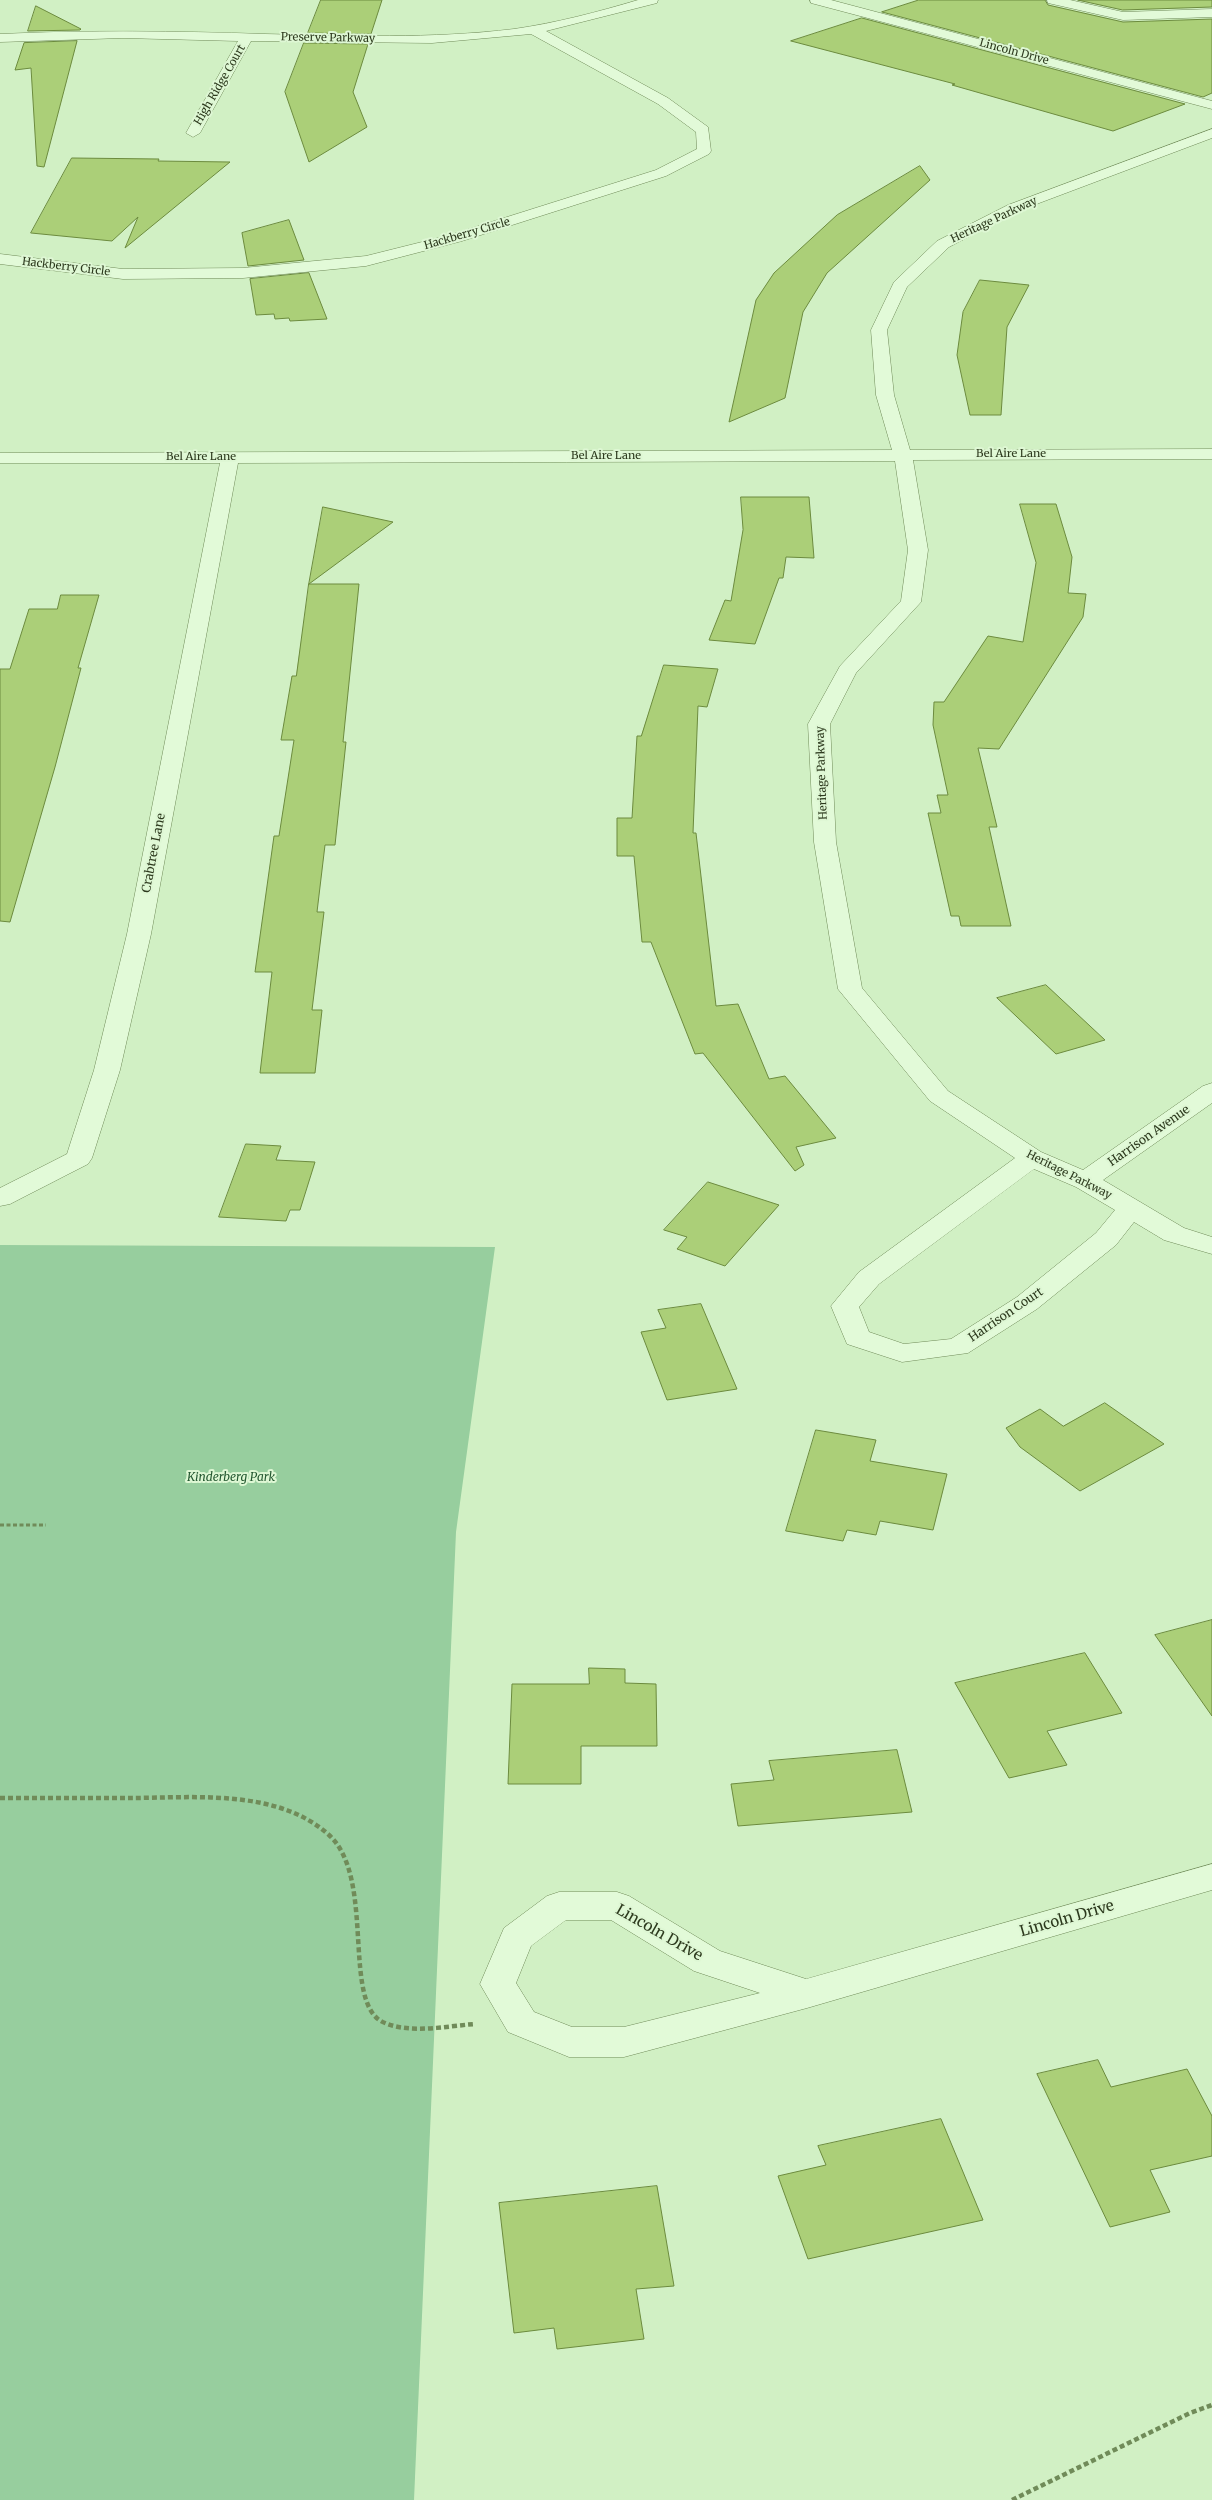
<!DOCTYPE html>
<style>
body{margin:0}
canvas{display:block;background:#d1f0c4}
</style>
<canvas width="1212" height="2500"></canvas>
<script>
const ctx = document.querySelector('canvas').getContext('2d');
ctx.lineJoin = 'round';
function fill(path, color) { ctx.fillStyle = color; ctx.fill(path, 'evenodd'); }
function stroke(path, color, width, dash) { ctx.strokeStyle = color; ctx.lineWidth = width; ctx.lineCap = dash ? 'butt' : 'round'; ctx.setLineDash(dash || []); ctx.stroke(path); }
function label(font, color, halo, rows, align = 'center') {
  ctx.font = font + ' Merriweather,serif'; ctx.lineWidth = 4; ctx.setLineDash([]); ctx.textBaseline = 'middle'; ctx.strokeStyle = halo; ctx.fillStyle = color; for (const [text, x, y, turn = 0] of rows) {
    ctx.save(); ctx.translate(x, y); ctx.rotate((+turn || 0) * Math.PI / 180); ctx.textAlign = isNaN(turn) ? turn : align; if (halo) ctx.strokeText(text, 0, 0); ctx.fillText(text, 0, 0); ctx.restore();
  }
}
fill(new Path2D(`
 M0,1245L495,1247L456,1532L414,2500H0Z`), '#97ce9e');
const building = new Path2D(`
 M321,0H382L371,34L308,33Z
 M919,0H1045L1048,5L1123,22L1212,19V93L1203,97L882,12Z
 M1078,0H1212V7L1123,10Z
 M36,6L81,29L80,30L28,31Z
 M862,18L1185,104L1113,131L952,85L955,84L791,41Z
 M77,41L44,167L37,166L31,68L15,70L24,43Z
 M304,43L368,44L353,92L367,127L309,162L285,92Z
 M72,158L159,159L158,161L230,162L125,248L138,217L112,241L31,233Z
 M920,166L930,180L827,273L803,312L785,398L729,422L756,300L774,273L837,215Z
 M289,220L304,260L248,266L242,233Z
 M309,273L327,319L290,321L289,318L275,319L274,314L256,315L250,279Z
 M980,280L1029,285L1007,327L1001,415H970L957,355L963,312Z
 M741,497H809L814,558L786,557L783,578H779L755,644L709,640L725,600L731,601L743,530Z
 M1020,504H1056L1072,557L1068,593L1086,594L1083,617L999,749L978,748L997,827H989L1011,926H961L959,916H951L928,813H941L937,795H948L933,725L934,702H944L988,636L1023,642L1036,563Z
 M323,507L393,522L309,584Z
 M309,584H359L343,742H346L335,845H325L317,912H324L312,1010H322L315,1073H260L272,972H255L274,836H279L294,740H281L292,676H296Z
 M61,595H99L78,668H81L55,767L10,922L0,921V669H10L29,609H57Z
 M664,665L718,669L707,707L698,706L693,833H696L716,1006L738,1004L769,1079L785,1076L836,1138L796,1147L804,1165L795,1171L703,1053L695,1054L651,942H642L634,856H617V818H632L637,736H641Z
 M1046,985L1105,1040L1056,1054L997,998Z
 M246,1144L281,1146L276,1160L315,1162L300,1210H290L286,1221L219,1217Z
 M708,1182L779,1205L725,1266L677,1249L687,1237L664,1230Z
 M701,1304L737,1389L667,1400L641,1332L666,1328L658,1310Z
 M1105,1403L1164,1444L1080,1491L1020,1447L1006,1428L1040,1409L1063,1426Z
 M816,1430L876,1440L870,1461L947,1474L933,1530L880,1521L876,1535L847,1530L843,1541L786,1531Z
 M1212,1620V1716L1155,1635Z
 M1085,1653L1122,1713L1047,1731L1067,1765L1009,1778L955,1683Z
 M589,1668L625,1669V1683L656,1684L657,1746H581V1784H508L512,1684H589Z
 M897,1750L912,1812L738,1826L731,1784L774,1780L769,1761Z
 M1098,2060L1111,2087L1187,2069L1212,2116V2156L1150,2170L1170,2212L1110,2227L1037,2074Z
 M941,2119L983,2220L808,2259L778,2176L826,2165L818,2146Z
 M657,2186L674,2286L636,2289L644,2339L557,2349L554,2328L514,2333L499,2203Z`);
fill(building, '#abcf78');
stroke(building, '#6c8b3e', 1);
const minor = new Path2D(`
 M638,0H658L657,3L546,31L668,98L708,127L711,151L709,154L666,176L462,241L366,266L243,278L123,279L0,264V254L123,269L243,268L366,256L450,235L656,170L697,149L696,132L658,104L531,34L432,43L251,41L200,133L193,137L186,133L238,41L123,38L0,42V34C88,30 176,31 265,34C347,36 432,39 514,29C556,23 598,12 638,0Z
 M810,0H831L1212,101V109L811,3Z
 M1047,0H1070L1123,12L1212,9V17L1123,20L1048,3Z
 M1212,129V138L1018,211L949,247L907,287L887,330L894,395L910,450L1212,449V459L913,460L928,550L921,602L856,673L830,724L836,842L862,988L948,1091L1041,1152L1083,1170L1203,1086L1212,1083V1103L1103,1180L1184,1228L1212,1237V1254L1164,1240L1134,1222L1116,1245L1037,1309L968,1353L902,1362L847,1344L831,1306L859,1272L1015,1158L930,1101L838,989L814,842L808,724L840,666L901,601L908,550L895,461L238,463L151,934L120,1070L92,1158L88,1164L10,1204L0,1206V1188L67,1154L94,1070L127,934L220,463H0V453L892,450L876,395L871,330L894,282L937,241L1008,205ZM1034,1169L1076,1187L1115,1210L1096,1233L1017,1297L951,1339L904,1344L869,1332L859,1307L879,1284Z
 M1212,1864V1890L807,2008L624,2057H569L508,2032L480,1984L504,1928L547,1896L559,1892H617L629,1896L720,1951L806,1979ZM566,1920H611L694,1971L760,1993L624,2027H572L534,2012L516,1983L531,1946Z`);
stroke(minor, '#708b59', 1);
stroke(new Path2D(`
 M0,1525H46`), '#708b59', 3, [4, 2.5]);
stroke(new Path2D(`
 M0,1798C43,1798 86,1798 129,1798C193,1798 277,1788 329,1835C377,1879 340,2006 385,2023C411,2034 447,2026 475,2024
 M1012,2500L1190,2413L1212,2405`), '#708b59', 4.5, [5, 3]);
fill(minor, '#e2fad8');
label('11px', '#2d3a1e', '#def7d4', [
 ["Preserve Parkway",328,38,1],
 ["Lincoln Drive",1014,52,15],
 ["High Ridge Court",220,85,-60],
 ["Heritage Parkway",994,220,-25],
 ["Hackberry Circle",467,234,-16],
 ["Hackberry Circle",66,267,7],
 ["Bel Aire Lane",1011,454],
 ["Bel Aire Lane",606,456],
 ["Bel Aire Lane",201,457],
 ["Heritage Parkway",822,773,-92],
 ["Heritage Parkway",1069,1175,27]
]);
label('12px', '#2d3a1e', '#def7d4', [
 ["Crabtree Lane",154,853,-79],
 ["Harrison Avenue",1149,1136,-35],
 ["Harrison Court",1006,1315,-34]
]);
label('italic 12px', '#245831', '#def7d4', [
 ["Kinderberg Park",231,1478]
]);
label('15px', '#2d3a1e', '#def7d4', [
 ["Lincoln Drive",1067,1919,-16],
 ["Lincoln Drive",659,1933,30]
]);
</script>
